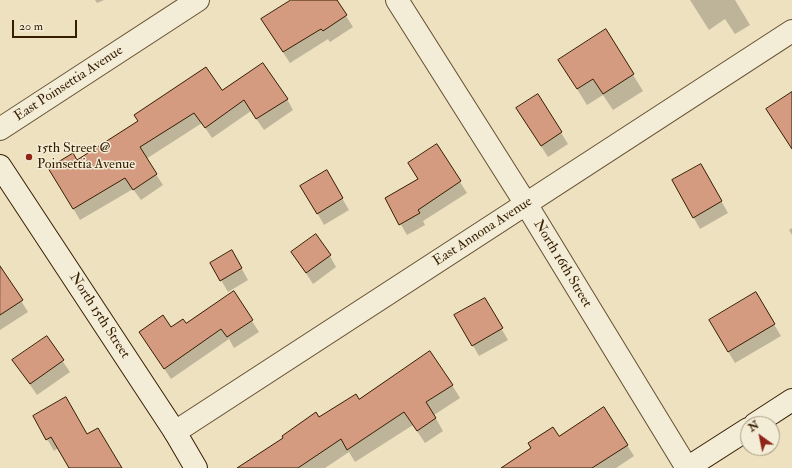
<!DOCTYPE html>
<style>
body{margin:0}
#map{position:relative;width:792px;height:468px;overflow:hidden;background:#ede1c0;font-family:"IM FELL Double Pica",serif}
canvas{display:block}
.north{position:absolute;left:740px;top:416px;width:40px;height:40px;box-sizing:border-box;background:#f3ecd6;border:1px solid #a79a80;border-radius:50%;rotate:327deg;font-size:11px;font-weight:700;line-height:16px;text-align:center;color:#361e00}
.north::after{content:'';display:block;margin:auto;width:14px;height:18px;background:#8f2418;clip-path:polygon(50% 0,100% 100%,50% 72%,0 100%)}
.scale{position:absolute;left:12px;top:20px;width:65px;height:18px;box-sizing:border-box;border:2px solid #361e00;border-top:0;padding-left:5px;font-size:12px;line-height:14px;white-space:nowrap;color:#361e00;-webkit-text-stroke:3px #f3ecd6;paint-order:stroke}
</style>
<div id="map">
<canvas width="792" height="468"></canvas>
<div class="north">N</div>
<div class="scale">20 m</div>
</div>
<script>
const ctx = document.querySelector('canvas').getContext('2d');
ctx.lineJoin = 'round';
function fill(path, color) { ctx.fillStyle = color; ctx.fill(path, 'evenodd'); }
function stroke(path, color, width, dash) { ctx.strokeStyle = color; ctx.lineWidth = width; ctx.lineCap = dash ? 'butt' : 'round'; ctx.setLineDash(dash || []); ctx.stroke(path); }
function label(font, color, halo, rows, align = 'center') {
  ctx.font = font + ' "IM FELL Double Pica",serif'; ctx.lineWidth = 3; ctx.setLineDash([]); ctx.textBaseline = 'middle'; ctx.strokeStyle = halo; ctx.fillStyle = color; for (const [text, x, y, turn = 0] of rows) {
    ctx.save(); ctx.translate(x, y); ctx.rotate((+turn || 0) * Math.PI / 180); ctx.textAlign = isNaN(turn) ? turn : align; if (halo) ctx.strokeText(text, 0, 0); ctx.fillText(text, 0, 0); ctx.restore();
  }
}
fill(new Path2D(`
 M95,0H104L97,3Z
 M299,0H336L353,27L330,42L328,39L290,63L269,31Z
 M690,0H735L750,25L735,34L725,19L709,30Z
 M606,31L643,91L613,110L603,95L587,105L569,76Z
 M222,91L287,99L293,110L264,130L251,111L212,138L202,123L146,159L163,185L141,200L133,189L80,220L56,180L77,161Z
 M538,96L568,144L548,157L524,120Z
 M437,146L467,193L423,221L425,225L407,235L386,199L419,180Z
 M701,165L728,213L700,229L673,181Z
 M326,171L349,210L324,225L302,186Z
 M792,228V235L789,230Z
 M232,251L248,280L228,292L211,263Z
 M292,252L330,256L336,267L313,284Z
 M0,267L28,312L0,330Z
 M234,293L259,332L234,348L229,339L171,379L140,332L171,329L185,324Z
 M755,293L781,336L735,363L710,321Z
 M484,299L508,340L479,356L456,316Z
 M46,337L70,372L37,395L14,361Z
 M452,385L460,398L434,415L443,431L425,443L413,425L355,462L349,452L325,468H239L319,418L359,400Z
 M34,416L87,436L120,468H70L58,448L54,451Z
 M559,437L627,445L634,456L616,468H503Z`), '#0003');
const building = new Path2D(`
 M291,0H337L347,15L323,31L321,29L283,52L261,19Z
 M606,29L634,74L603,94L593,79L577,89L558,60Z
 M263,63L288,99L256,119L244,100L205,128L194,113L140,147L157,174L133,190L125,178L73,209L48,168L73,153L77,160L138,121L134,115L206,67L222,90Z
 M792,92V149L766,109Z
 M538,94L562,132L541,146L516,108Z
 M437,144L461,181L418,210L420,213L399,225L385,198L418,179L408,163Z
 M701,164L722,201L693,218L672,180Z
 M327,170L343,198L317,214L300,186Z
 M316,234L331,255L306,273L291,252Z
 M232,250L242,268L220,281L210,263Z
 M0,266L23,300L0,315Z
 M234,291L253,320L227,337L221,329L164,369L139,332L163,315L171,327L183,319L186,323Z
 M756,292L775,324L728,352L709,320Z
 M485,298L503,328L472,346L454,315Z
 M47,336L64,360L30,384L12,360Z
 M430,351L453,385L426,402L436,418L417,431L404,412L347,450L341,439L298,468H237L283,438L282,436L316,412L319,417L356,394L359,399Z
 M66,397L87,434L98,428L122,468H69L51,437L46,440L33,416Z
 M604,407L628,445L592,468H501L531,448L528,443L553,427L559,436Z`);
fill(building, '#d49b81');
stroke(building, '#361e00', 1);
const street = new Path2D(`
 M397,0L526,204L687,468
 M0,129L198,0
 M175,432L792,31`);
const secondary = new Path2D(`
 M0,166L175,432L196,468
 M755,424L792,400
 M687,468L748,429`);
stroke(street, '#644f30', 24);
stroke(secondary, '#361e00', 24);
stroke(street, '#f3ecd6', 22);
stroke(secondary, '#f3ecd6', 22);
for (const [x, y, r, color] of [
 [29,157,4,"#8f2418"]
]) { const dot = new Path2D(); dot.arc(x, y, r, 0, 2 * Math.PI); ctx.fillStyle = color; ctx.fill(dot); stroke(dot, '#f3ecd6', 1.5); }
label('14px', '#361e00', '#f3ecd6', [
 ["East Poinsettia Avenue",69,84,-33],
 ["East Annona Avenue",483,232,-33],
 ["North 16th Street",562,264,59],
 ["North 15th Street",99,316,57]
]);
label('14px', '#361e00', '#f3ecd6', [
 ["15th Street @",37,149],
 ["Poinsettia Avenue",37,165]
], 'left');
</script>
